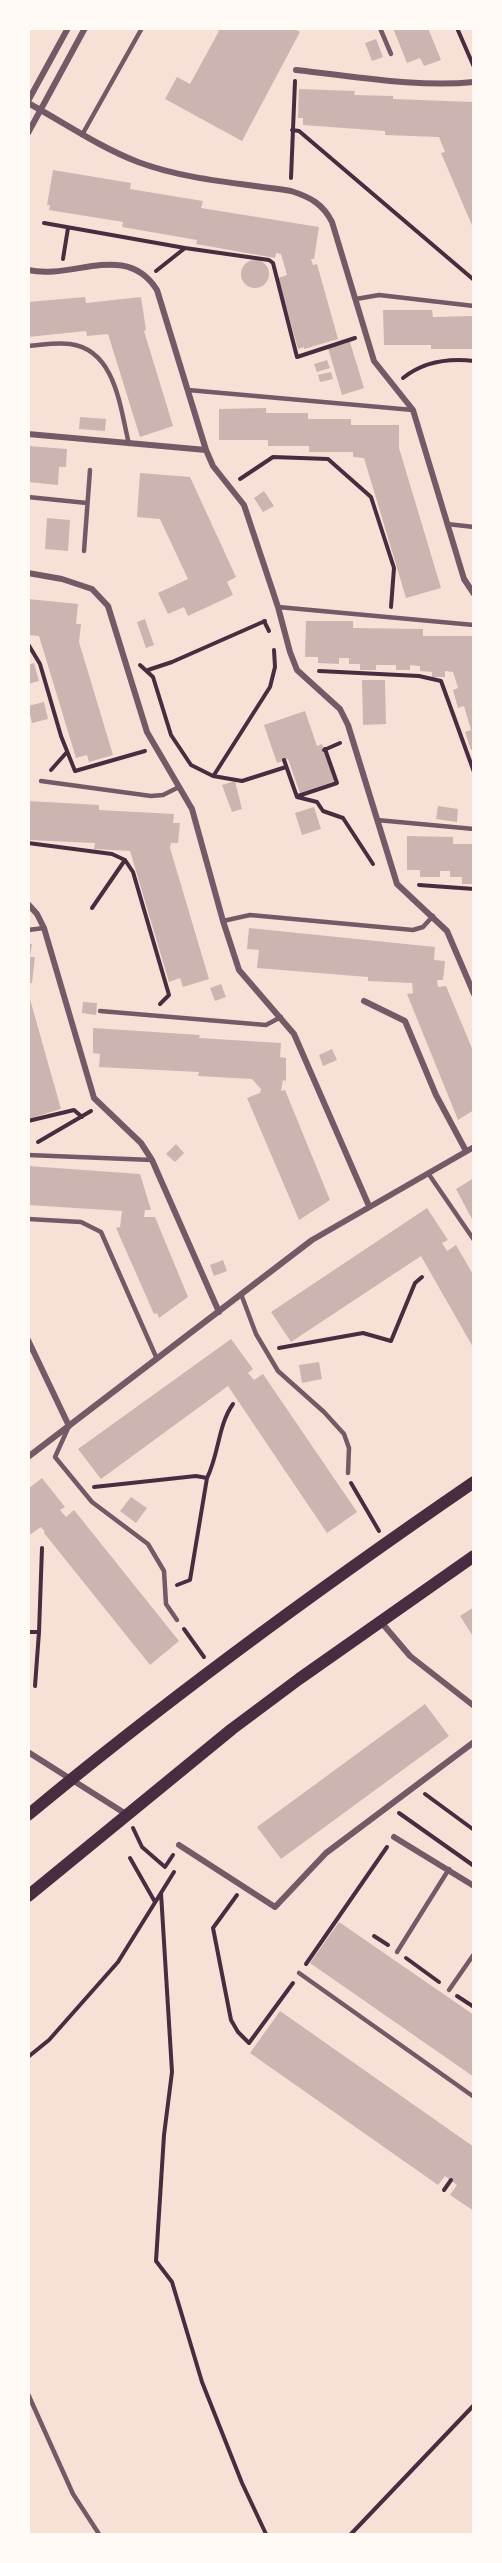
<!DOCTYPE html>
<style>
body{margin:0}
#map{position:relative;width:502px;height:2563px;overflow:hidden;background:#f7e1d7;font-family:"Space Grotesk",sans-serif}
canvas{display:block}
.frame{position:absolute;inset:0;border:30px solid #fffaf5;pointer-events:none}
</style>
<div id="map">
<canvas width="502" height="2563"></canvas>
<div class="frame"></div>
</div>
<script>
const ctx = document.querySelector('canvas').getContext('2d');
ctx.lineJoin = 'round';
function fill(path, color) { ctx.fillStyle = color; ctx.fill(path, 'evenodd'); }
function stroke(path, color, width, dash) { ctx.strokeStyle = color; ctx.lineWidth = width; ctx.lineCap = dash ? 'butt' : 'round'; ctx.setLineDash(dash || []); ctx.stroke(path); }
fill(new Path2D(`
 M214,28H293L300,32L242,141L165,99L177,77L190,84L219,31Z
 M393,28H428L441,60L424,66L420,58L407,63Z
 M376,39L383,57L372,61L365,43Z
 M299,89L355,91L354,95L393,96V99L474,102V230L441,153L445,152L439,137L385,135V131L303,125V118H298Z
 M53,170L131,183L130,189L203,201L201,208L319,227L314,259H311L313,265L317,264L338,339L304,349V347L298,349L278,278L287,275L281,254L276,253L275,258L196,244L197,240L122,227L123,222L49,210L50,205H47Z
 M241 274a14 14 0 1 1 28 0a14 14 0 1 1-28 0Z
 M85,297L86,303L141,297L146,330L144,331L173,426L140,437L108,334L87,336L86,331L28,337V302Z
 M383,310H432L433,317L474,316V349H431V345H384Z
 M350,342L364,388L342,395L328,348Z
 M327,360L330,368L317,372L314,364Z
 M331,372L333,379L320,382L318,375Z
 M266,408V413H308V419H351V425H399V448L441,588L406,598L364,458L353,457V452H309V446H268V440H219V409Z
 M80,417L106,419L105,431L79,429Z
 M28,446L67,449L66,467H59L58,485L28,482Z
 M140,473L190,477L236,577L227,582L233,595L188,616L184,607L168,614L158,593L188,579L160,519L137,517Z
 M264,491L274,506L263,512L254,498Z
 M47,518L70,520L68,551L45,549Z
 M28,599L78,604L76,624H81L79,642L113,755L89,762L87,755L76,758L39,636L28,635Z
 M145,619L154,645L146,648L137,622Z
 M306,621H353V628L423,629V636H474V749L471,750L465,732L471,730L464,706L458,708L453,690L458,688L453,672L445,671V677H432V672L420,671V666L410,665V670H396V665H376V670H360V664H349V658H339V664L318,663V657H305Z
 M34,663L39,681L28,684V665Z
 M362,680H385L386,724L363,725Z
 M44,702L48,719L32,723L28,706Z
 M305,711L317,746L322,744L335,781L300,793L288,759L277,763L264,725Z
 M235,781L242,809L232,812L222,785Z
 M28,801L99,805V810L174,814L173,823H180L178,843H171L170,848L209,979L183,987L180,978L169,982L130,851L94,849L95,843L28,840Z
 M438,806L458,809L457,822L436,819Z
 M314,807L321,829L302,835L295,813Z
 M407,836L453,837V844H474V884H462V877H450V871H440V877H420V870H407Z
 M249,928L435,947L434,960L445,961L443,980H437L438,987L446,986L474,1053V1110L458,1120L407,994L413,993L412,983L368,981V977L257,968L259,950L247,949Z
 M28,944H32L30,957H35L32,983H28Z
 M221,984L226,997L215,1001L210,988Z
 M28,992L61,1109L28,1119Z
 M83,1002L97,1003L96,1015L82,1013Z
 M93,1028L200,1035L199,1038L281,1043L280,1057L286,1058V1081L283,1080L281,1091L285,1090L330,1200L299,1220L247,1098L260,1093L261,1089L252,1079L198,1076L199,1072L99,1067L100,1054L93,1053Z
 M332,1049L337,1060L323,1066L319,1055Z
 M176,1144L184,1153L175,1162L166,1154Z
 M28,1166L140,1174L151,1210H145L144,1217H155L188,1297L159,1318L157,1313L154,1314L116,1228L120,1227L122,1211L28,1205Z
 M474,1178V1223L456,1189Z
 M427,1208L448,1240L442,1243L447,1251L456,1245L474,1276V1349L421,1256L291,1342L271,1312Z
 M223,1260L227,1271L214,1276L210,1265Z
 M231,1339L253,1369L248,1373L254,1380L263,1374L357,1512L327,1533L228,1386L101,1479L78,1449Z
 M319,1362L322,1379L302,1383L299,1365Z
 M42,1478L65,1507L60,1510L66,1517L74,1510L179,1641L150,1665L44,1533L45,1532L41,1527L28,1536V1489Z
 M131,1497L147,1508L136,1523L120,1511Z
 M474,1607V1638L460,1616Z
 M425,1704L449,1736L281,1859L257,1827Z
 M339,1922L474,2015V2077L310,1963Z
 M280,2011L474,2147V2211L450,2195L457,2185L445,2176L438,2185L250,2053Z`), '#ccb4b1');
stroke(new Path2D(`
 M457,28L474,67
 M292,130L299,131L474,280
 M291,178L295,81
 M44,223L185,248L269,260L273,263L297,357L355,338
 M63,259L68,228
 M156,271L185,248
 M403,378C423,362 448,358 474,361
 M240,479L273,457L328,459L371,497L394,568L391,607
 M264,621L269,631
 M28,644L40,664L61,736L75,771L145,751
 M140,665L153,677L171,735L191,765L213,776L242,781L286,767
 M148,670L172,662L265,621
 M319,671L419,676L441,681L474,772
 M324,750L340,743
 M284,760L297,797L317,802L323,811L343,818L373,864
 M51,770L67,752
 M214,775L270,687L275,667L274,650
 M298,796L337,783L325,749
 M28,843L112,854L125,860L133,872L169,995L160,1004
 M419,885L474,889
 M92,908L125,860
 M28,1121L74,1110L82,1117
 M38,1142L91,1111
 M279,1348L363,1333L391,1341L415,1283L422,1277
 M207,1478C219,1454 218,1425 233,1404
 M351,1483L379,1531
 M94,1487L196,1476L207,1478L190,1580L177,1585
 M184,1629L204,1657
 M28,1632H39L42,1548
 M35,1686L39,1632
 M425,1794L474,1830
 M399,1813L474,1866
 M133,1828L142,1847L165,1867L173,1855
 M130,1858L155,1902
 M161,1893L172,2072L164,2135L156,2261L172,2282L202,2382L242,2483L266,2534
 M237,1895L213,1928L231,2020L238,2032L249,2043L293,1983
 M374,1936L388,1945
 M406,1958L439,1982
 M306,1964L387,1847
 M457,1996L474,2007
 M28,2057L49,2040L118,1962L174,1872
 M444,2190L451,2180
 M351,2534L474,2405`), '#4a2c40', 4);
stroke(new Path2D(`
 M380,28L391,54
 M82,135L142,28
 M356,299L379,295L474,306
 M28,346C42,345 56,342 70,344C116,350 120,408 129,444
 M188,390L413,410
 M28,497L87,503
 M447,524L474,527
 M84,551L90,470
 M278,607L474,625
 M41,781L151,796L163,795L179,787
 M377,820L474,829
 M223,921L250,915L413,930L423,927L433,916
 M28,930L44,928
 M100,1011L266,1025L281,1017
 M28,1155L152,1160
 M428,1173L474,1240
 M28,1219L81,1222L101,1232L157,1359
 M241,1294L256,1334L278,1371L324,1412L344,1434L349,1448L348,1473
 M69,1426L55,1457L92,1502L148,1544L164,1571L166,1604L177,1620
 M397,1952L449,1869
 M299,1973L474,2097
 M449,1990L474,1954
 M28,2394L73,2494L99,2534`), '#755966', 4.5);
stroke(new Path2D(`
 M296,70C353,76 417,88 474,82
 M28,101L68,28
 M28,103C65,123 99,147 138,162C186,180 240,183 291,191C310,197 323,204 332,222L374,361L413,410L464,579L474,594
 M28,133L85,28
 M28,270C74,280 126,241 157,290L206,450L213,466L244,505L278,607L290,652L297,670L340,709L348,725L397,884L447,931L474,994
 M28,434L206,450
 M28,573L62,579L92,589L108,606L147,732L192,809L223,921L239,970L294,1034L369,1206
 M28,904L37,914L44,928L94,1098L141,1143L152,1160L219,1312
 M364,1001L405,1021L436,1095L466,1151
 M28,1340L69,1426
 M28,1457L312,1240L474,1147
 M381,1622L410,1656L474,1706
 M28,1752L126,1814
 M394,1837L474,1886
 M179,1845L275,1907L326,1853L474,1742`), '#755966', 6);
stroke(new Path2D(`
 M28,1815C171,1696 321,1587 474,1482
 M28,1896L232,1729L299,1679L474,1556`), '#4a2c40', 12);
</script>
